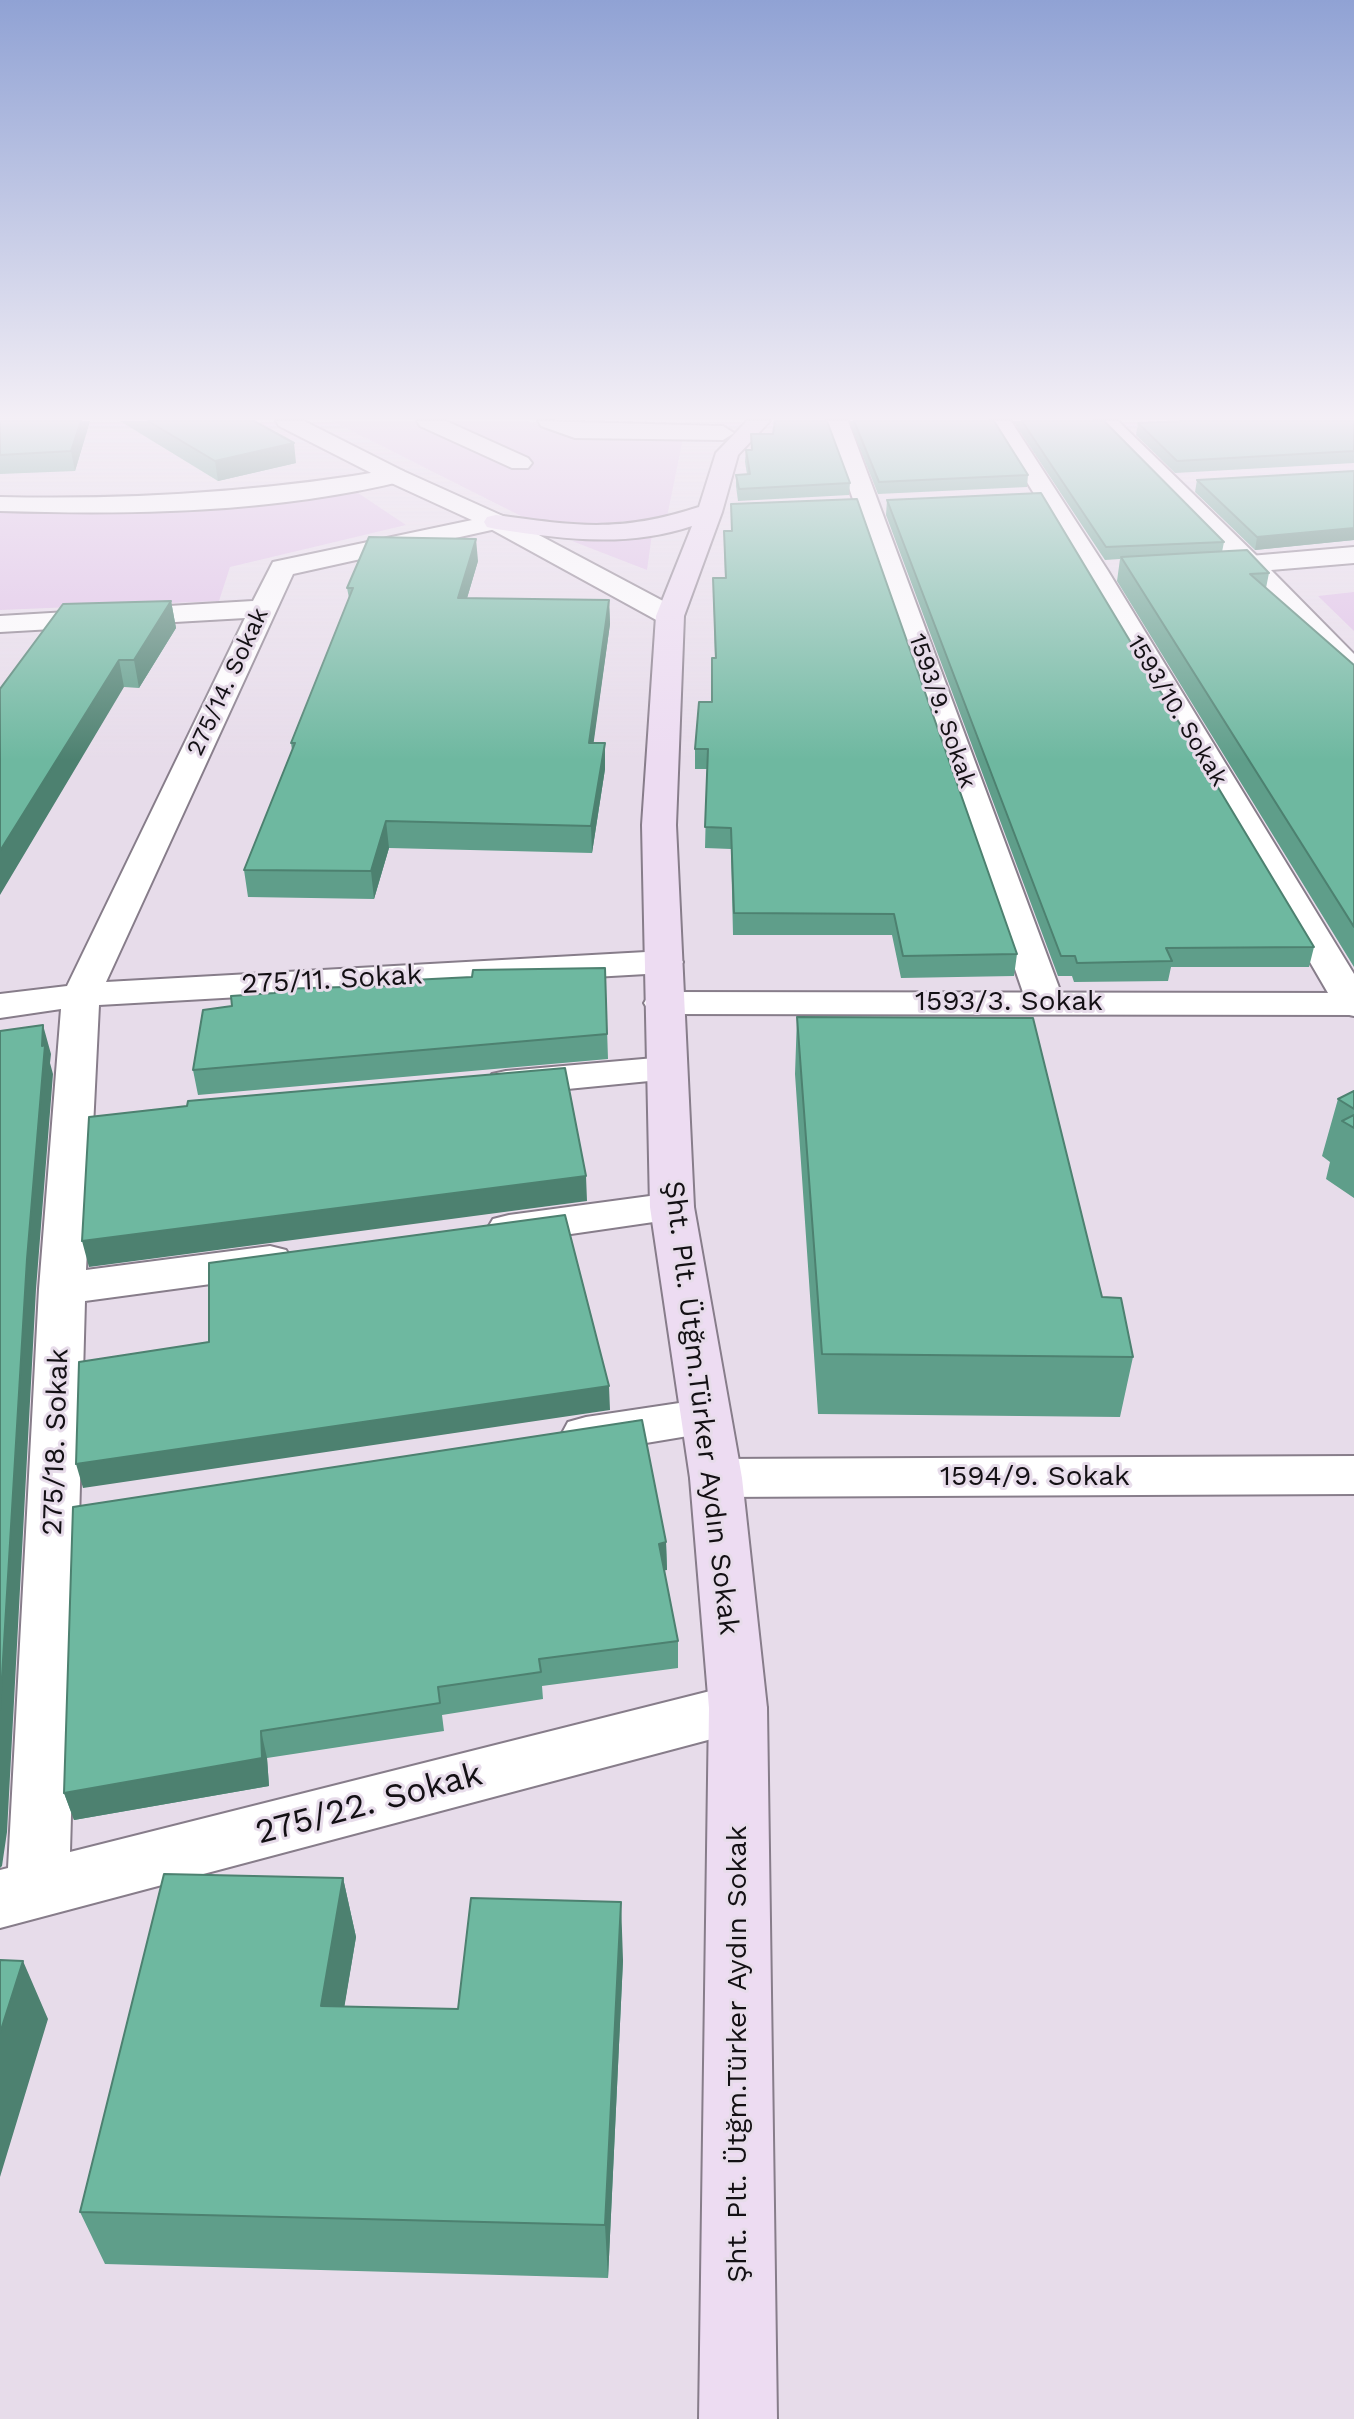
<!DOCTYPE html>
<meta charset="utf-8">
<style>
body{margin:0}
canvas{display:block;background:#e7dcea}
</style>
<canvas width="1354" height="2419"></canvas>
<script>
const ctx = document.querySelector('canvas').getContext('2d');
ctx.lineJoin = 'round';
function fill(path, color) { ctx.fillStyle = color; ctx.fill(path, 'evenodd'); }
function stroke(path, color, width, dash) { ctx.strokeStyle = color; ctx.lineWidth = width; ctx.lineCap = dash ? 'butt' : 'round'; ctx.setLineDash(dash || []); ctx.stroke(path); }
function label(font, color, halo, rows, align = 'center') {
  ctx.font = font + ' "Work Sans",sans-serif'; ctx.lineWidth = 6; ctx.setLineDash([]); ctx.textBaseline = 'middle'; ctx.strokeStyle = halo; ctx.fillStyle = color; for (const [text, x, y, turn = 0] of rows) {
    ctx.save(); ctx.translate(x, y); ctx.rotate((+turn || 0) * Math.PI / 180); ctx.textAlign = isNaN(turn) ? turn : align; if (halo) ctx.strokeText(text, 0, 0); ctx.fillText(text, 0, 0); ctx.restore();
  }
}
fill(new Path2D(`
 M332,421H527L566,435L683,438L667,517C620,523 576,526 529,520Z
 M352,489L406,525L230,567L219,601L0,610V508Z
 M652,534L647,570L572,541Z
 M1354,592V631L1318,596Z`), '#dfc0e7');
const pedestrian = new Path2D(`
 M417,421H446L528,458L532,463L528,468H512L420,426Z`);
const minor = new Path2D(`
 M538,421L723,426L734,433L723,440L575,438L541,426Z
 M826,421H848L1064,1001L1059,1009L1045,1012L1031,1009L1026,1001Z
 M989,421H1011L1108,571L1354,974V1016L1340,1013L1335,1005L1082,571Z
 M1094,421H1118L1259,558L1263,564L1259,570H1241Z
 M395,469L403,471L407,476L403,481C273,513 133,515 0,511V497C133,500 264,492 395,469Z
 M496,515L505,517L508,522L505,527L293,574L106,982L664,951L677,954L683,962L677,970L664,973L99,1005L86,1270L270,1246L286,1250L293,1261L286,1272L270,1276L85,1301L70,1852L738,1684L758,1691L767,1708L758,1725L738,1732L0,1928V1870L8,1868L39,1289L61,1009L0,1018V994L67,986L245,618L0,632V616L253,601L273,562Z
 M666,1057L680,1060L686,1069L680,1078L506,1095L492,1092L486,1083L492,1074L506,1071Z
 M672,1193L688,1197L694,1207L688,1217L509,1243L493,1239L487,1229L493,1219L509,1215Z
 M706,1399L724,1404L731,1417L724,1430L586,1453L568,1448L561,1435L568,1422L586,1417Z
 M1354,1456V1494L716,1497L698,1492L690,1478L698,1464L716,1459Z`);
const tertiary = new Path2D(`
 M276,421H304L403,471L505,517L680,610L684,616L680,622L670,624L660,622L487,527L387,481L279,426Z
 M1354,547V563L1271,570L1354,654V679L1344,676L1237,564L1241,558L1250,556Z
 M663,992L1354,993V1015L663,1014L649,1011L644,1003L649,995Z`);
const secondary = new Path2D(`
 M747,421H770L738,455L722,512L684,616L676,825L694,1207L742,1478L767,1708L777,2419H699L709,1708L690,1478L650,1207L642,825L656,616L692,526C626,548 563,539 496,529L487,527L484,522L487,517L496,515C576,526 620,533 699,507L716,453Z`);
stroke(pedestrian, '#877d8a', 4);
stroke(minor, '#877d8a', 4);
stroke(tertiary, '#877d8a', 4);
stroke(secondary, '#877d8a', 4);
fill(pedestrian, '#fff');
fill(minor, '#fff');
fill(tertiary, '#fff');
fill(secondary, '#eddcf2');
fill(new Path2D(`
 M0,421H90L75,471L0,474Z
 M120,421H254L296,463L218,481Z
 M849,421H994L1028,475L1027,487L878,494Z
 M1013,421H1104L1224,542L1222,552L1269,573L1266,588L1354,665V967L1117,581L1120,559L1105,560Z
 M1354,421V463L1175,473L1136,435L1138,423Z
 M773,434L850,483L849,495L738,501L736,486V475L747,474L745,462L746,450H751Z
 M1354,471V540L1255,550L1195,492L1197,480Z
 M887,500L1314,947L1309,967H1171L1168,981L1074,982L1072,976H1058L886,515Z
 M731,504L1017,954L1014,976L901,978L892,935H733L731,849L705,848L707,769H695V749L712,702L715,658L713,578H725L724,531H731Z
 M478,561L467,598L609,600L610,624L593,743L605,769L592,853L389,848L374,899L248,897L244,870L292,750L291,743L349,598L347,588Z
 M171,601L176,628L139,688L124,687L63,604Z
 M605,968L608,1059L198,1095L193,1070L232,1006L412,985Z
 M797,1017L1102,1297L1133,1357L1120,1417L818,1414L795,1074Z
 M1354,1091V1198L1326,1179L1330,1162L1322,1156L1338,1099Z
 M666,1542L667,1570H664L678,1641V1668L542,1686L543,1699L442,1715L444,1731L267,1758L269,1786L74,1820L64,1793Z
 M343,1878L356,1937L344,2007L458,2009L623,1960L608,2278L105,2264L80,2212Z`), '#5f9e8a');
fill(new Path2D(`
 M81,421H90L75,471L71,451Z
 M294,443L296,463L218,481L215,461Z
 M1354,528V540L1255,550L1257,537Z
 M476,539L478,561L460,622L458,598Z
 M609,600L610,624L590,769L589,743Z
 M171,601L176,628L139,688L134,660Z
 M119,660L124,687L0,895V851Z
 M605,743V769L592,853L591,826Z
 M386,821L389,848L374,899L371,871Z
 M43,1025L51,1054L50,1063L53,1074L36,1289L7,1832L2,1866L0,1868V1710L27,1259Z
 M586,1176L587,1201L89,1267L82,1241Z
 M609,1386L610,1410L83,1488L76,1464Z
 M666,1542L667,1570L660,1571L659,1544Z
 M261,1731L267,1758L269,1786L74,1820L64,1793Z
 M343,1878L356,1937L335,2063L321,2006Z
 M621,1902L623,1960L608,2278L605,2225Z
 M23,1961L48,2019L0,2177V2033Z`), '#4d8170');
const building = new Path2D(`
 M0,421H81L71,451L0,455Z
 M148,421H254L294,443L215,461Z
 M775,421H827L850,483L739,489L736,475L750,474L746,450H752L751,434H773Z
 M854,421H994L1028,475L879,482Z
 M1022,421H1104L1224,542L1106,547Z
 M1186,421H1354V451L1177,461L1138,423Z
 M1354,471V528L1257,537L1197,480Z
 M1041,493L1314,947L1166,948L1172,961L1077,963L1075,956H1061L887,500Z
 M857,499L1017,954L903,956L894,914L734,913L731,828L705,827L708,749H695L699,702H712V658H716L713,578H726L724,531H732L731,504Z
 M369,537L476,539L458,598L609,600L589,743H605L591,826L386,821L371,871L244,870L295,743H291L353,588H347Z
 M1247,550L1269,573L1250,574L1354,665V927L1121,557Z
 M171,601L134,660H119L0,851V689L63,604Z
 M605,968L607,1034L193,1070L203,1010L232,1006L231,996L275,993L276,989L412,985V980L472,977L473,970Z
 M797,1017L1033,1018L1102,1297L1121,1298L1133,1357L822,1354Z
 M43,1025L42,1046L45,1045L27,1259L0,1710V1031Z
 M565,1068L586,1176L82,1241L89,1117L187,1106L188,1101Z
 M1354,1091V1109L1338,1099Z
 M1354,1115V1128L1342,1121Z
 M565,1215L609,1386L76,1464L79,1362L209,1342V1263Z
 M642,1420L666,1542L659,1544L678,1641L539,1659L541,1672L438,1687L440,1703L261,1731L262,1758L64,1793L73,1507Z
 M164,1874L343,1878L321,2006L458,2009L471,1898L621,1902L605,2225L80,2212Z
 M0,1960L23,1961L0,2033Z`);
fill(building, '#6eb8a0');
stroke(building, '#4d8170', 2);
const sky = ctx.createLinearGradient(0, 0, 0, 760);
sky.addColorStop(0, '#90a2d4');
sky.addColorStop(0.55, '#f4eff6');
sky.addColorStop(1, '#f4eff600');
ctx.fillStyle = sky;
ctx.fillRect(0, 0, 1354, 760);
label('24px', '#131014', '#e7dcea', [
 ["275/14. Sokak",228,682,-65],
 ["1593/9. Sokak",942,711,71],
 ["1593/10. Sokak",1177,711,59]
]);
label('28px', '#131014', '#e7dcea', [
 ["275/11. Sokak",332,980,-3],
 ["1593/3. Sokak",1009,1002],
 ["Şht. Plt. Ütğm.Türker Aydın Sokak",701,1408,83],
 ["275/18. Sokak",56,1442,-88],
 ["1594/9. Sokak",1035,1477],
 ["Şht. Plt. Ütğm.Türker Aydın Sokak",738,2054,-90]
]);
label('34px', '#131014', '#e7dcea', [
 ["275/22. Sokak",369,1804,-15]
]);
</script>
